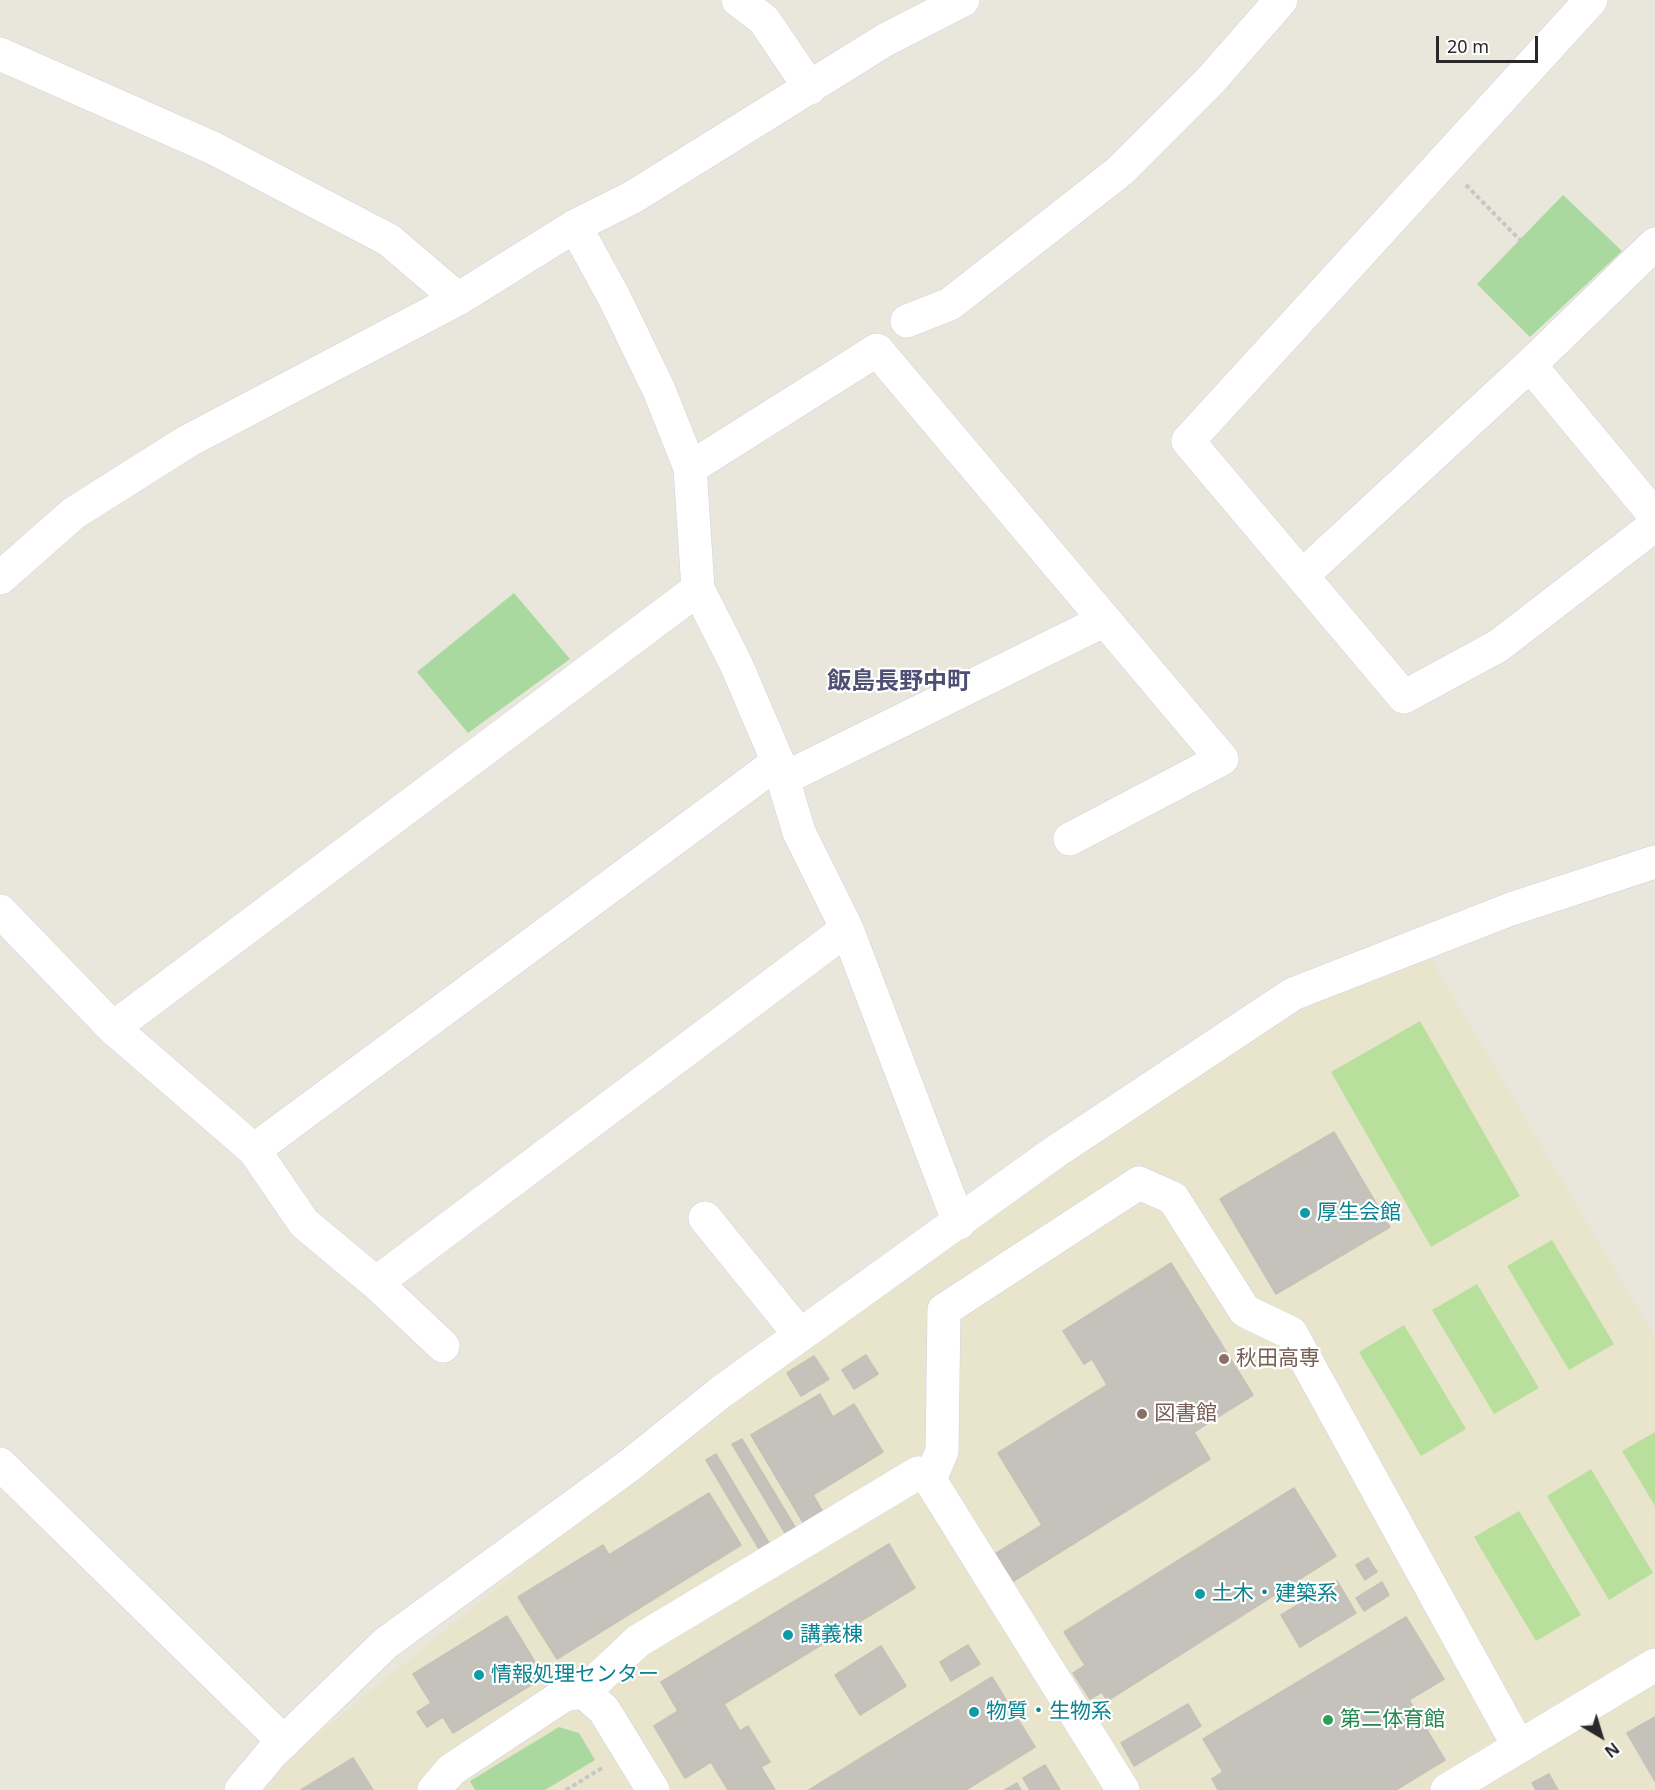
<!DOCTYPE html>
<meta charset="utf-8">
<style>
body{margin:0}
#map{position:relative;width:1655px;height:1790px;overflow:hidden;background:#e9e6dc;font-family:"Noto Sans",sans-serif}
canvas{display:block}
.north{position:absolute;left:1571px;top:1706px;width:60px;height:60px;-webkit-text-stroke:4px #fff;paint-order:stroke;rotate:142deg;font-size:16px;font-weight:700;line-height:24px;text-align:center;color:#292929}
.north::after{content:'';display:block;margin:auto;width:21px;height:27px;background:#292929;clip-path:polygon(50% 0,100% 100%,50% 72%,0 100%)}
.scale{position:absolute;left:1436px;top:36px;width:102px;height:27px;box-sizing:border-box;border:3px solid #292929;border-top:0;padding-left:8px;font-size:18px;line-height:21px;white-space:nowrap;color:#292929;-webkit-text-stroke:4px #fff;paint-order:stroke}
</style>
<div id="map">
<canvas width="1655" height="1790"></canvas>
<div class="north">N</div>
<div class="scale">20 m</div>
</div>
<script>
const ctx = document.querySelector('canvas').getContext('2d');
ctx.lineJoin = 'round';
function fill(path, color) { ctx.fillStyle = color; ctx.fill(path, 'evenodd'); }
function stroke(path, color, width, dash) { ctx.strokeStyle = color; ctx.lineWidth = width; ctx.lineCap = dash ? 'butt' : 'round'; ctx.setLineDash(dash || []); ctx.stroke(path); }
function label(font, color, halo, rows, align = 'center') {
  ctx.font = font + ' "Noto Sans","Noto Sans JP",sans-serif'; ctx.lineWidth = 4.5; ctx.setLineDash([]); ctx.textBaseline = 'middle'; ctx.strokeStyle = halo; ctx.fillStyle = color; for (const [text, x, y, turn = 0] of rows) {
    ctx.save(); ctx.translate(x, y); ctx.rotate((+turn || 0) * Math.PI / 180); ctx.textAlign = isNaN(turn) ? turn : align; if (halo) ctx.strokeText(text, 0, 0); ctx.fillText(text, 0, 0); ctx.restore();
  }
}
fill(new Path2D(`
 M1431,959L1655,1337V1790H265L290,1757L553,1542L762,1381L1053,1174L1294,1011Z`), '#e9e5cd');
fill(new Path2D(`
 M1563,195L1622,251L1530,337L1477,284Z
 M514,593L570,659L468,733L417,672Z
 M559,1727L579,1733L595,1760L545,1790H475L470,1781Z`), '#a9d99f');
fill(new Path2D(`
 M1420,1021L1520,1196L1431,1247L1331,1072Z
 M1552,1240L1614,1344L1569,1370L1507,1266Z
 M1477,1284L1539,1388L1494,1414L1432,1310Z
 M1404,1325L1466,1429L1421,1456L1359,1352Z
 M1655,1432V1506L1622,1451Z
 M1591,1469L1653,1573L1609,1600L1547,1496Z
 M1519,1511L1581,1615L1536,1641L1474,1537Z`), '#b8e09c');
const building = new Path2D(`
 M1334,1132L1390,1227L1276,1294L1220,1199Z
 M1171,1263L1253,1395L1194,1432L1210,1459L1012,1582L995,1554L1042,1525L998,1453L1107,1385L1092,1359L1084,1364L1063,1331Z
 M866,1355L878,1374L854,1389L842,1370Z
 M814,1356L829,1379L801,1396L787,1373Z
 M820,1394L833,1417L854,1404L883,1452L813,1495L823,1512L804,1524L751,1435Z
 M742,1439L795,1527L785,1533L732,1444Z
 M716,1454L769,1543L759,1549L706,1460Z
 M1294,1488L1336,1556L1107,1701L1102,1692L1090,1699L1073,1673L1085,1665L1064,1632Z
 M709,1493L741,1545L557,1659L518,1597L603,1545L609,1555Z
 M889,1544L915,1588L724,1704L740,1731L748,1726L770,1762L761,1767L775,1790H728L711,1762L685,1778L654,1726L678,1711L661,1682Z
 M1368,1558L1377,1572L1365,1580L1356,1565Z
 M1337,1581L1356,1613L1300,1647L1281,1615Z
 M1382,1582L1389,1595L1364,1611L1356,1598Z
 M507,1616L544,1677L453,1733L443,1717L427,1727L417,1712L431,1703L413,1674Z
 M1406,1617L1444,1679L1409,1700L1445,1760L1396,1790H1218L1212,1779L1223,1772L1203,1739Z
 M968,1645L980,1664L951,1681L940,1662Z
 M881,1646L906,1686L860,1715L835,1675Z
 M992,1677L1035,1747L966,1790H809Z
 M1188,1704L1201,1726L1134,1766L1121,1743Z
 M1655,1717V1781L1627,1733Z
 M353,1758L373,1790H301Z
 M1045,1765L1060,1790H1030L1023,1778Z
 M1549,1774L1558,1790H1536L1532,1783Z
 M1017,1783L1021,1790H1005Z`);
fill(building, '#c5c2bc');
stroke(building, '#c4c2b6', 1.5);
const minor = new Path2D(`
 M738,0L764,20L810,88
 M1591,0L1188,441L1404,697L1498,646L1655,525
 M0,54L213,148L389,240L458,299
 M575,226L614,297L659,390L690,468L698,589L736,664L778,762L799,832L847,929L959,1223
 M1655,244L1530,365L1655,516
 M907,321L950,304L1120,171L1210,81L1281,0
 M690,468L877,350L1222,759L1070,839
 M1302,576L1530,365
 M0,578L74,513L188,441L458,299L575,226L633,197L885,40L963,0
 M783,779L1105,620
 M0,911L113,1028L254,1150L304,1223L376,1283L847,929
 M113,1028L698,589
 M254,1150L778,762
 M705,1218L800,1335
 M376,1283L443,1346
 M0,1464L284,1742
 M930,1480L942,1451L944,1310L1139,1183L1173,1198L1245,1311L1291,1333L1519,1747
 M584,1692L638,1641L918,1473L930,1480L1123,1790
 M241,1790L271,1754L386,1643L630,1465L721,1392L1055,1152L1293,994L1511,909L1655,862
 M434,1790L451,1770L564,1695L584,1692L604,1710L653,1790
 M1447,1790L1655,1665`);
stroke(minor, '#d2d2e0', 34);
stroke(new Path2D(`
 M1466,185L1520,240
 M566,1790L602,1768`), '#c7c7c7', 4, [4.5, 3]);
stroke(minor, '#fff', 33);
for (const [x, y, r, color] of [
 [1305,1213,6,"#0f9aa8"],
 [1224,1359,6,"#8d6e63"],
 [1142,1414,6,"#8d6e63"],
 [1200,1594,6,"#0f9aa8"],
 [788,1635,6,"#0f9aa8"],
 [479,1675,6,"#0f9aa8"],
 [974,1712,6,"#0f9aa8"],
 [1328,1720,6,"#2e9e5b"]
]) { const dot = new Path2D(); dot.arc(x, y, r, 0, 2 * Math.PI); ctx.fillStyle = color; ctx.fill(dot); stroke(dot, '#fff', 2); }
label('21px', '#0d838f', '#fff', [
 ["厚生会館",1317,1213],
 ["土木・建築系",1212,1594],
 ["講義棟",800,1635],
 ["情報処理センター",491,1675],
 ["物質・生物系",986,1712]
], 'left');
label('21px', '#785e54', '#fff', [
 ["秋田高専",1236,1359],
 ["図書館",1154,1414]
], 'left');
label('21px', '#27864d', '#fff', [
 ["第二体育館",1340,1720]
], 'left');
label('bold 24px', '#4f4f74', '#fff', [
 ["飯島長野中町",899,682]
]);
</script>
